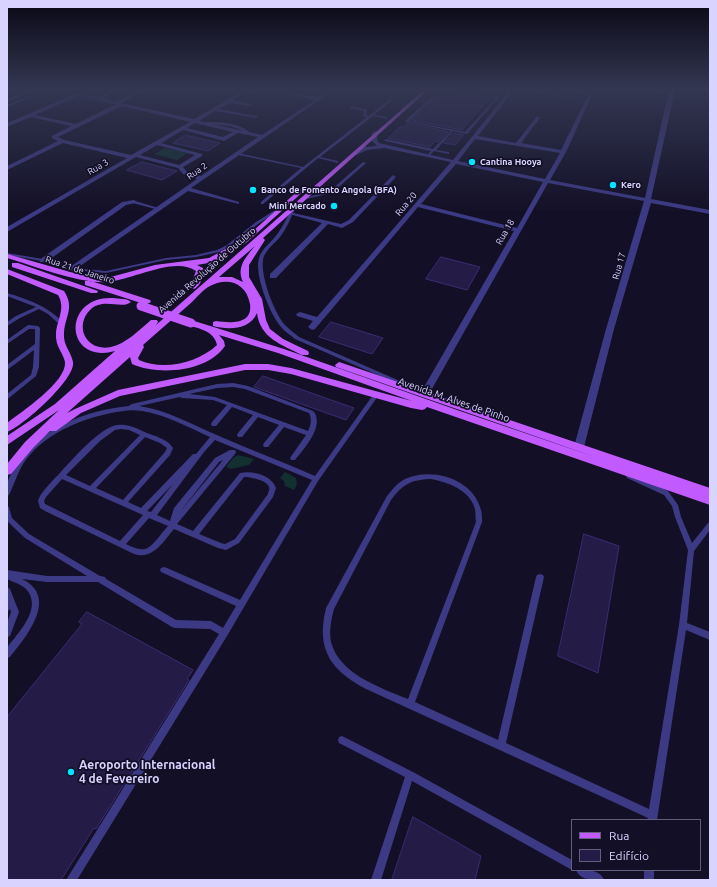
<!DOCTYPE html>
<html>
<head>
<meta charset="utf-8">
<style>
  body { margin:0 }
  #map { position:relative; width:717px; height:887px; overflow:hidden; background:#130f26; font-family:Ubuntu,sans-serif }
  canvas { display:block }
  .frame { position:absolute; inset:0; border:8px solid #d9d4ff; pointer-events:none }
  .legend { position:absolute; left:571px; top:819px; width:130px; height:52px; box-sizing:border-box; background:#130f26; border:1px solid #625e7d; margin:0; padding:5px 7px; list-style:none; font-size:12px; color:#d9d4ff }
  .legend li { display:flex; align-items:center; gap:8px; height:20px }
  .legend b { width:20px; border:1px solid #625e7d }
</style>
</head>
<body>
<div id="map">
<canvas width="717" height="887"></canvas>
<div class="frame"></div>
<ul class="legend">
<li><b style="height:5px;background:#c25bff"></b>Rua</li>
<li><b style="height:11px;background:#241b47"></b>Edifício</li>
</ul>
</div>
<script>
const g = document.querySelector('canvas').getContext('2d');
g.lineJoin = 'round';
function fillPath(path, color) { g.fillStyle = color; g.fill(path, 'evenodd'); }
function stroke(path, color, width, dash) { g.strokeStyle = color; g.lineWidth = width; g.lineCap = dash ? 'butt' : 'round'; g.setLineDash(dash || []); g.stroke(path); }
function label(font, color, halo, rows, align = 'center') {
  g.font = font + ' Ubuntu,sans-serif'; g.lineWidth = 3.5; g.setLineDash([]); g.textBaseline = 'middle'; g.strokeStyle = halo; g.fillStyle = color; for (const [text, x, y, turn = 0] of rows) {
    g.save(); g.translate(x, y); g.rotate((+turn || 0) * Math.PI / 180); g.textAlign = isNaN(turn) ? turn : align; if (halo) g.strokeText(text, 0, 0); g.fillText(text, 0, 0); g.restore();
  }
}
const green = new Path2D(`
  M165 148 188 153 177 160 154 154Z
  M238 455 254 459 249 465 231 469 226 467 233 458Z
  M285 472 296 478 297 484 294 490 285 486 284 481 280 478Z`);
const building = new Path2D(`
  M444 90H452L454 92 489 98 462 130 412 120Z
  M408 123 448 132 438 142 435 141 430 147 388 138 400 127H403Z
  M454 133 464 135 455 145 444 143Z
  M185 135 220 143 208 151 173 143Z
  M142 162 177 171 162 180 127 170Z
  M441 257 480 267 467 290 426 279Z
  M331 322 383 338 372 354 319 337Z
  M263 376 354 408 346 420 254 387Z
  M584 534 619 546 598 673 558 656Z
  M87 612 193 670 187 679 189 680 96 829 94 828 61 880H7V717L82 624 79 622Z
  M413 817 481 856 475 880H392Z`);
const service = new Path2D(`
  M46 90H48L7 107V105Z
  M395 90H397L393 92 391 101 374 115 387 117V119L373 116 320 157 338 161V163L318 158 263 204H261V202L301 168 239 155 237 154 238 153 303 167 367 117 363 116 364 111 350 108V106L367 110 366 115 369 116 389 100 391 92Z
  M440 90H442L409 121 465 132 496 98 454 91 453 90 499 97 467 134 453 131 436 150 449 152V154L434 151 428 157 426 156 431 151 385 141 384 140 386 139 433 149 451 131 405 121Z
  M205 122C219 122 239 122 250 133L247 134C236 124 218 125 204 124Z
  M363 162 366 163 332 193 302 200 300 199 330 191Z
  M133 201H135L162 209 159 210 133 203Z
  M293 206 296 207C291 217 287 228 280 237 275 243 268 248 264 256 258 271 274 313 285 325 289 329 294 333 299 337L409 385 410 386 409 387H405L295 339C291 335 285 332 281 327 270 314 254 275 259 258 262 248 272 242 278 233 284 225 288 215 293 206Z
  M280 207 283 208 258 224 229 247 219 252 196 257 166 260 106 273 73 270 42 261 7 255V253L43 259 73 268 106 271 166 258 196 255 217 250 227 245 256 222Z
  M7 293C27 299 50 307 63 323L61 325 59 324 48 314 39 309 20 318 7 326V322L16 316 36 307 7 296Z
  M28 325 38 326 40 328 39 367 36 376 9 398 7 399V394L31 375 33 367 34 350 7 370V365L35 344V329H29L7 344V340Z
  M233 383 248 386 313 411C314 412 316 414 316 416 321 430 303 450 295 460H291L290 458 306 435 284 427 268 447H264L263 445 264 443 279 425 258 417 242 437H238L237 435 238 433 253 415 232 407 216 426H212L211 424 212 422 227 405 213 400 182 398 180 397 139 406C167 410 193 425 219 436 251 450 283 462 315 476L373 395 375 394 378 396 318 481 227 636 77 880H66L219 634 210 629 175 628 172 627 98 582H47L22 579C59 597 27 636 10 657L7 658C7 655 6 651 7 649 8 644 14 640 16 636 26 624 40 604 26 589 21 584 13 582 7 579V570L47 576H87L25 538 7 521V506L9 507 12 518 29 534 100 576 105 577 106 579 176 620 211 621 223 628 236 606 161 572 160 570 161 568 164 567 167 568 240 600 312 480 215 440 204 452 157 515 170 521 174 508 215 458 230 450H235L236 452 235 454 177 524 193 531 240 473C252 470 272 475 276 488L273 497 239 543 226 550 218 548 174 529C163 542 153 560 134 554L45 511 40 508 38 501C39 498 40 495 42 493 47 486 53 480 59 474 71 461 100 427 117 425 129 423 139 430 150 434 158 437 168 440 173 448L170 455 128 502 141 508 193 454H196L210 437C188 427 166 415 142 411 131 409 121 411 111 413 78 420 42 435 23 464 17 474 14 485 9 495L7 496C7 492 6 487 7 483 9 477 12 472 16 467 38 428 87 410 129 406L130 405 132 404 217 384ZM233 387 245 389 309 413C312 419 311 425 308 431L215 397 189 394 217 388ZM121 429 129 430 140 435 90 486 66 475 100 441 115 430ZM145 437 160 443 167 448 165 452 123 500 96 488ZM223 460 179 513 219 462ZM244 477C250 477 267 480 269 487 270 490 268 492 268 494L235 539 225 544 221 543 199 534ZM62 479 143 515 120 541 45 504 44 501 46 497ZM173 484 151 512 147 511ZM149 518 168 526C162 532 153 547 145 549 138 550 132 547 126 544Z
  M629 473 668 491 678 505 681 517 692 543 708 523 710 522V530L694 551 687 623 710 632V640L686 630 657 820H647L648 818 620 805 366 689C330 670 316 649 326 608L387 496C392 490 397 483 405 479 431 467 473 478 481 510 482 513 482 518 482 522L415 702 498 740 536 577 537 575 540 574 543 575 544 577 506 743 649 809 679 625 688 550 675 517 672 506 664 495 627 478 626 476 627 474ZM430 479C448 482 470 490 475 509 476 513 475 518 476 522L408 699C381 688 339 674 331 642 329 631 331 620 334 609L391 500C403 484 411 480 430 479Z
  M7 587 10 589 19 612 10 636 7 637V623L11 612 10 609 7 612Z
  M342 736 413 772 572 860V870L412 781 381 880H371L405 777 339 743 338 740 339 737Z
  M576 870C586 870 600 869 604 880 594 880 580 881 576 870Z
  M644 870H654V880H644Z`);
const minor = new Path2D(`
  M33 90H38L7 102V99Z
  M114 90H119L102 98 116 102 141 90H146L121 103 194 119 237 94 227 90 241 93 265 90 263 91 242 95 233 100 251 104V106L230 103 219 109 255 116H257V118L215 111 199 121 262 135 315 100 270 91 268 90 318 97 330 90H334L191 188 239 202V204L188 191 73 271 69 269 70 267 197 179 183 174 178 168 136 157 7 232V227L127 158 63 143 7 170V166L58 141 52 138V136L71 126 31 117 7 127V123L75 94H82L96 97ZM78 96 116 104 76 124 35 115ZM122 106 190 122 131 155 64 140 58 137ZM195 123 233 132 223 137 187 128ZM183 130 224 141 238 133 258 137 201 176 187 172 183 167 202 156V154L161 143ZM157 145 195 155 179 165 140 155Z
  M397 90H407L418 92 416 93Z
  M510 90H514L478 136 516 143 537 116 540 118 521 143 561 150 588 95 571 90 586 91 592 95 566 152 550 180 645 198 668 94 646 90 670 91 671 90H675L651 199 710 210V214L651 203 614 329 584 447 583 450H575L574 447 606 329 644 201 548 183 428 396 425 397 420 394 514 231 418 207 315 329 312 330 308 327 313 321 297 316 296 314 300 312 317 317 451 162 384 148 367 150 354 156 351 154 352 153 364 147 377 146 371 140 372 133 375 131 378 133 377 140 379 143 453 160ZM475 139 560 153 545 179 458 161ZM456 164 543 182 517 228 421 204Z
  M524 90H532L575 98 573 99Z
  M393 175 396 177 395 178 353 222 342 228 328 224 276 278H270V274L322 223 289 214V212L341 224 349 220Z
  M134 200 137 202 136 203 126 205 46 262H40L39 260 122 202Z`);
const primary = new Path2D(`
  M424 90H428L263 238 265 240 249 265V277L262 299 266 320 270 329 283 339 308 351 309 353 308 355H302C282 345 260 338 257 313 250 330 228 330 213 326V322L216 321C230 323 253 325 250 304 246 282 227 277 210 286 204 289 197 297 192 302 176 316 159 331 143 345L144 347 138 358 139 360C163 371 198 363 217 345 214 331 200 329 188 325L187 323 191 320 284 349 460 411 598 458 336 367 335 365 339 362 342 363 710 488V505L427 407 425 409 422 410 411 408 291 374 268 370H245L120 396 81 413 56 431H50L33 448 11 474 7 475V464L25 442 59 410 7 445V436L55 404 115 351C65 365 61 296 113 298 119 299 127 298 131 302 122 310 103 297 90 310 74 326 86 352 111 347 127 343 138 331 151 320H157L158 322 156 325ZM255 246C246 257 236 267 243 282L232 277H219ZM219 335 278 353 412 401 291 368 268 364H245L118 390 75 409 67 413 130 357 132 364C159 376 207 372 225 346L224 341Z
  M300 189 305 190 246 243 214 262 197 265 203 268C205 275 200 287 194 289L190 287 196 271C175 256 132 280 108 282 79 284 35 266 7 258V254L81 275 107 278 155 265 209 258 244 239Z
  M12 263H18L98 291 97 293H91L12 267Z
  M7 269 64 291C75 308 65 316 64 333 63 346 71 351 73 362 76 379 22 427 7 432V423C21 412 67 382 65 362 63 352 55 347 56 333 57 320 66 308 58 295L7 274Z
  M85 281H91L150 300 151 302 147 304H144L85 285Z`);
const primaryBridge = new Path2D(`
  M141 306 191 323`);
const markers = [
  [472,162,4,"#00e5ff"],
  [613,185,4,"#00e5ff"],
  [253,190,4,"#00e5ff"],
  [334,206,4,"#00e5ff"],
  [71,772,4,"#00e5ff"]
];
const farPoinames = [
  ["Cantina Hooya",480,162],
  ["Kero",621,185],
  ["Banco de Fomento Angola (BFA)",261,190],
  ["Mini Mercado",326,206,"right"]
];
const farStreetnames = [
  ["Rua 3",98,167,-30],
  ["Rua 2",197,171,-35],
  ["Rua 20",406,204,-50],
  ["Rua 18",505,232,-60],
  ["Rua 17",619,266,-75],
  ["Rua 21 de Janeiro",80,270,18],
  ["Avenida Revolução de Outubro",207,270,-41]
];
const streetNames = [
  ["Avenida M. Alves de Pinho",454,400,19]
];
const nearPoinames = [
  ["Aeroporto Internacional",79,765],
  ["4 de Fevereiro",79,779]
];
fillPath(green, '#12302f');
fillPath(building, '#241b47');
stroke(building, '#3b2d73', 1);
fillPath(service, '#3d3a85');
fillPath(minor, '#3d3a85');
fillPath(primary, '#c25bff');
stroke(primaryBridge, '#c25bff', 9);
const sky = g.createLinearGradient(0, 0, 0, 214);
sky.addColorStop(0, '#0a0815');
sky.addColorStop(0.42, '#333752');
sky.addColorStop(1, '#33375200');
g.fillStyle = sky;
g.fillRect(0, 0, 717, 214);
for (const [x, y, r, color] of markers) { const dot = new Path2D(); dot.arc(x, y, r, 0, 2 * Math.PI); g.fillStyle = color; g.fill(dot); stroke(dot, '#130f26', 1.5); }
label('bold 9px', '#d9d4ff', '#130f26', farPoinames, 'left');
label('9px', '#d9d4ff', '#130f26', farStreetnames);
label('10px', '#d9d4ff', '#130f26', streetNames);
label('bold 12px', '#d9d4ff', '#130f26', nearPoinames, 'left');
</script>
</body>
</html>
